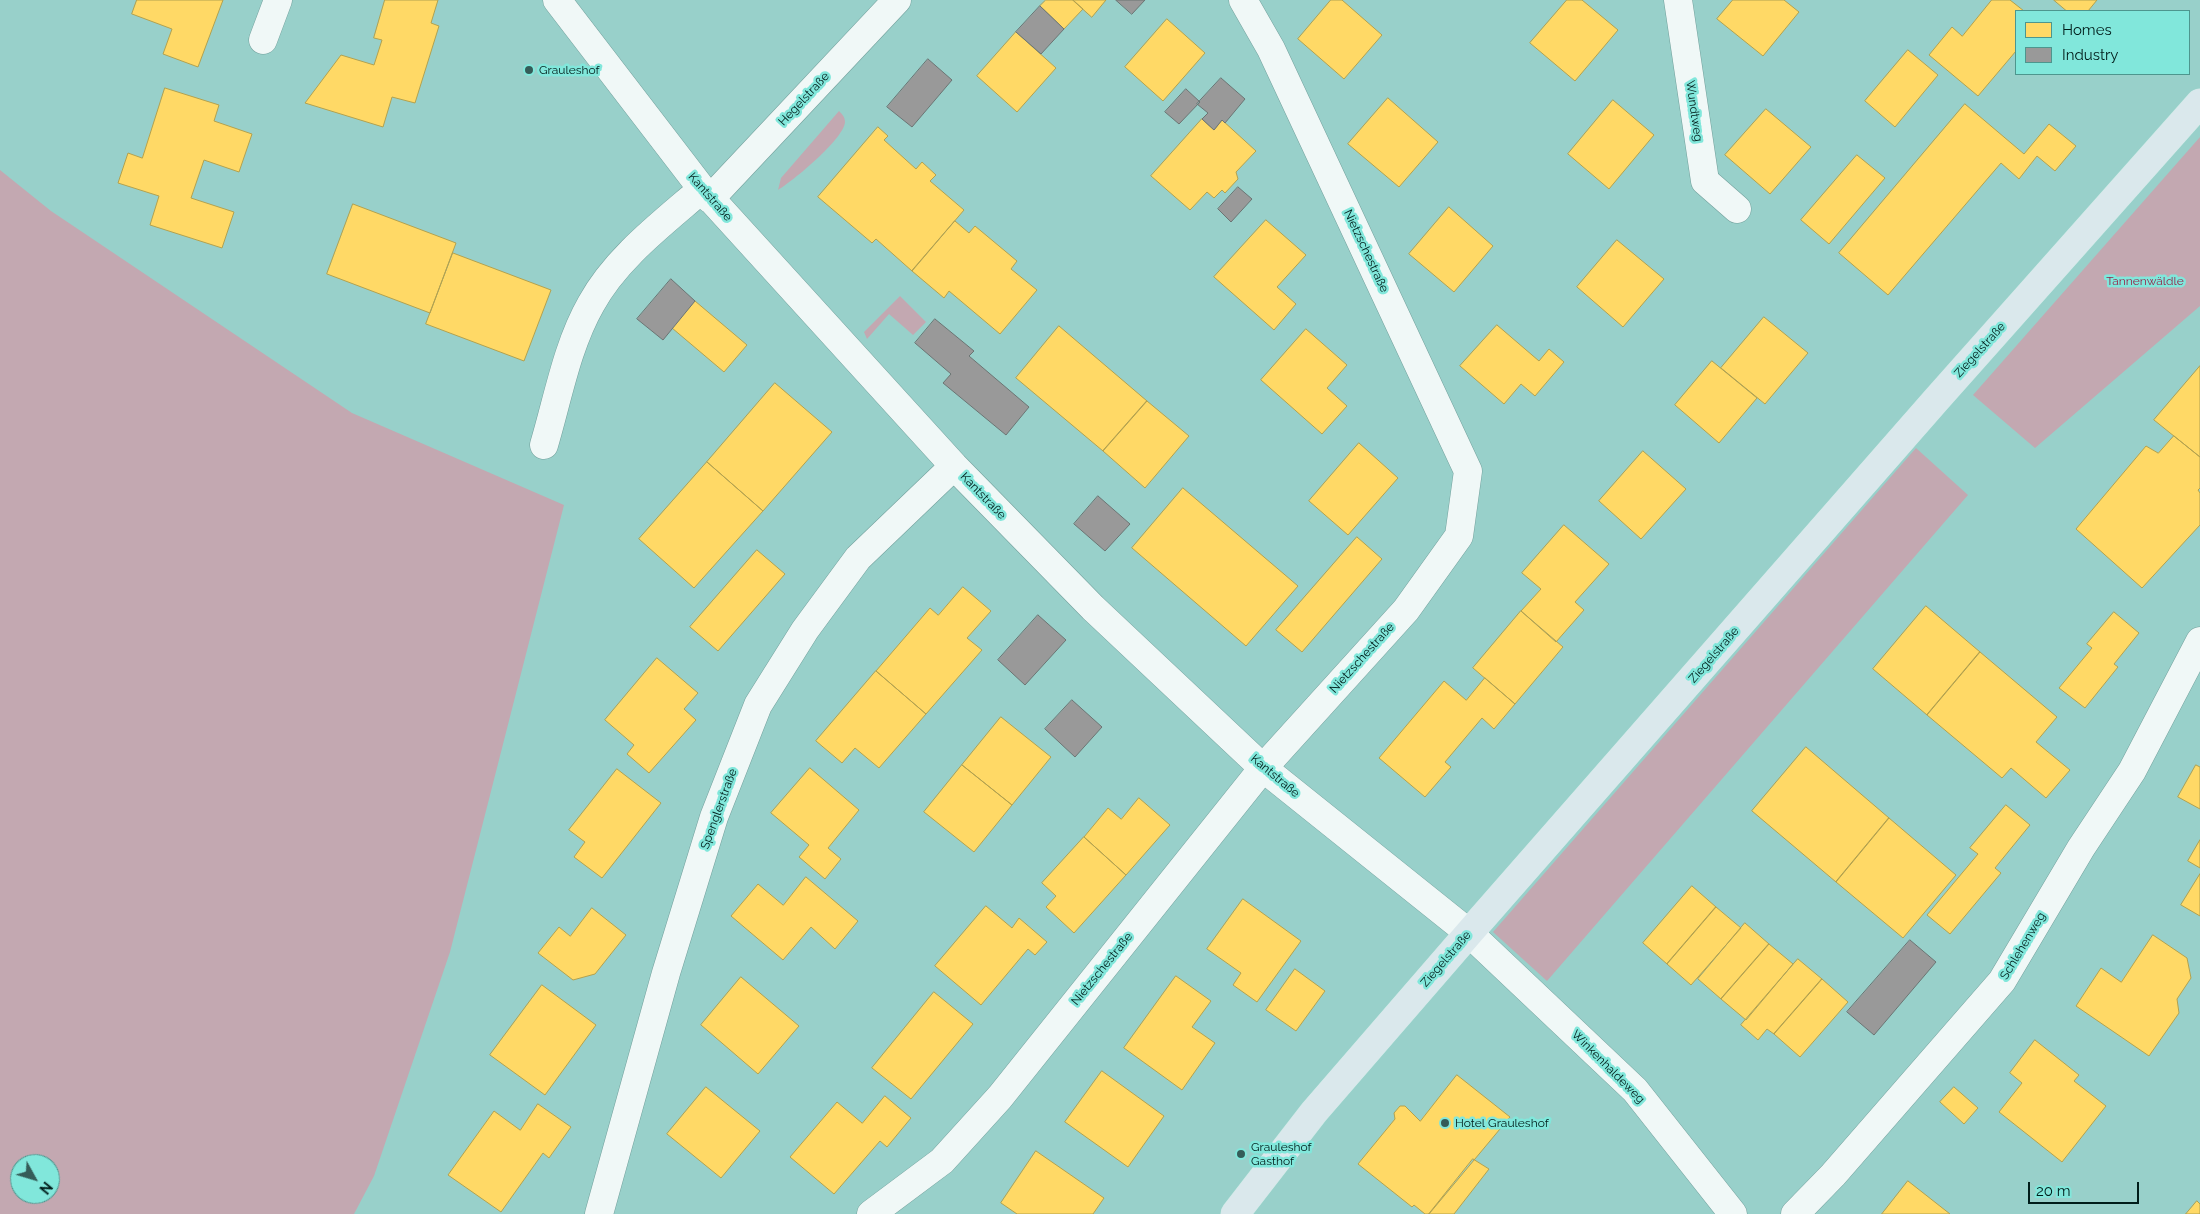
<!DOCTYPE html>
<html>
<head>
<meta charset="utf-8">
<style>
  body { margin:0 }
  #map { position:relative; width:2200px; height:1214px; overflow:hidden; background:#98d0ca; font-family:Raleway,sans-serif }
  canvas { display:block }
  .legend { position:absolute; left:2015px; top:10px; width:175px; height:65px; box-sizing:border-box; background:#81e7db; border:1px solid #4d968e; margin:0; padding:6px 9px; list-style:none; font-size:15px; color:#001d1a }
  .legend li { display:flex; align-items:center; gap:10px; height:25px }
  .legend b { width:25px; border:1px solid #4d968e }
  .north { position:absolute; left:10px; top:1154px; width:50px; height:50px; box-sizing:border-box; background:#81e7db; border:1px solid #4d968e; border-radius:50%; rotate:129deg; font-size:14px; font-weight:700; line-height:20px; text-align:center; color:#001d1a }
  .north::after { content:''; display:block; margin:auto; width:18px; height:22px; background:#355c58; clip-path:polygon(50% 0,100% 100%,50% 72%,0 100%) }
  .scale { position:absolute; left:2028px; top:1182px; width:111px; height:22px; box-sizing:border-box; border:2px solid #001d1a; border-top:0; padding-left:6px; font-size:15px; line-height:18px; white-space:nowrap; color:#001d1a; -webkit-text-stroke:4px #81e7db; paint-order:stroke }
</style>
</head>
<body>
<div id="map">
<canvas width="2200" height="1214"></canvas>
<ul class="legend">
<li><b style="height:14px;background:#ffd966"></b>Homes</li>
<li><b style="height:14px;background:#999"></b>Industry</li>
</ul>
<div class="north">N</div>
<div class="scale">20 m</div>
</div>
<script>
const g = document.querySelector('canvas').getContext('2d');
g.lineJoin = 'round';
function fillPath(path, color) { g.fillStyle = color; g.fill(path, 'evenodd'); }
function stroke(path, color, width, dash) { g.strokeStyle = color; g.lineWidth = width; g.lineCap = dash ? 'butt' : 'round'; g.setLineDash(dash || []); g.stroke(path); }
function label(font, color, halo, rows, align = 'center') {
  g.font = font + ' Raleway,sans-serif'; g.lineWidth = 5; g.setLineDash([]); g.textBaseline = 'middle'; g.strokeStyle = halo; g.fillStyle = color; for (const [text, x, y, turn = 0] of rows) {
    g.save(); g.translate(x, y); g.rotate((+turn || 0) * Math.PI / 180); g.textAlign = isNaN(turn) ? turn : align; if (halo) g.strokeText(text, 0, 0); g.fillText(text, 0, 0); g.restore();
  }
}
const green = new Path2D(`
  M839 111C842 114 845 117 845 122 844 139 793 181 778 190L781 178Z
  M2200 137V306L2035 448 1973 395Z
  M0 170 51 211 352 413 564 505 450 952 374 1176 354 1214H0ZM20 1164H50V1194H20Z
  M900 296 926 322 913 335 889 314 867 339 864 332Z
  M1916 448 1968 495 1547 981 1493 932Z`);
const homes = new Path2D(`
  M137 0H223L198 67 163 54 172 29 132 14Z
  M385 0H438L431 23 439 26 415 103 392 97 383 127 305 103 341 55 374 65 382 40 374 38Z
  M1046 0H1073L1083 9 1064 29 1040 6Z
  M1073 0H1106L1092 17Z
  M1331 0H1342L1382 35 1344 79 1298 39Z
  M1567 0H1582L1618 30 1575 81 1530 43Z
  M1733 0H1784L1799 12 1763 56 1717 19Z
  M1992 0H2010L2024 11H2016V51L1978 96 1929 55 1952 27 1962 36Z
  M2054 0H2097L2088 11H2067Z
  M1167 19 1205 53 1163 101 1125 67Z
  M1016 32 1056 68 1017 112 977 76Z
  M1908 50 1938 75 1895 127 1865 101Z
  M165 88 219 105 214 121 252 134 239 172 204 160 191 198 234 212 222 248 150 225 159 196 118 183 128 153 142 158Z
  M1388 98 1438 142 1399 187 1348 144Z
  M1613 100 1654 135 1609 189 1568 154Z
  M1965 104 2024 154 2049 124 2076 146 2055 171 2037 156 2019 179 2001 163 1888 295 1839 253Z
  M1766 109 1811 147 1770 194 1725 155Z
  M1202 119 1214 130 1222 120 1256 151 1236 172 1238 179 1225 193 1222 190 1214 198 1207 192 1190 210 1151 176Z
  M878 127 888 136 884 140 916 169 922 162 936 175 930 181 964 210 912 271 876 239 872 243 818 197Z
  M1857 155 1885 178 1829 244 1801 220Z
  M353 204 456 243 430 313 327 274Z
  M1449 207 1493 246 1454 292 1409 254Z
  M1266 220 1306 255 1277 287 1296 304 1274 330 1214 277Z
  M955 221 969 233 975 226 1017 261 1011 269 1037 290 1000 334 949 291 944 298 912 271Z
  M1617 240 1664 279 1623 327 1577 287Z
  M453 253 551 290 524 361 426 324Z
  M695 301 747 345 724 372 672 328Z
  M1764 317 1808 353 1765 404 1721 368Z
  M1497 325 1539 361 1549 349 1564 362 1535 396 1521 384 1504 404 1460 366Z
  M1059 326 1147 401 1103 451 1016 378Z
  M1306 329 1347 365 1327 388 1347 406 1322 434 1261 380Z
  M1712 361 1757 398 1719 443 1675 405Z
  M2200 366V457L2154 420Z
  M775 383 832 432 763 511 707 462Z
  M1147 401 1189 436 1145 488 1103 451Z
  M2174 436 2200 457V488L2198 490 2200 493V525L2142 588 2076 529 2146 446 2158 453Z
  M1359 443 1398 478 1348 535 1309 501Z
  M1643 451 1686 489 1641 539 1599 501Z
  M707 462 763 511 694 588 639 539Z
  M1183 488 1298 586 1246 646 1132 548Z
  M1564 525 1609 564 1575 602 1584 610 1556 642 1521 611 1541 589 1522 573Z
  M1357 537 1382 559 1302 652 1276 630Z
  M757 550 785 574 718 651 690 627Z
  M963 587 991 611 967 638 982 650 926 714 876 671 930 608 938 615Z
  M1926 606 1980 652 1927 715 1873 669Z
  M1521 611 1563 647 1515 704 1473 668Z
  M2114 612 2139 633 2114 664 2118 667 2085 708 2059 688 2092 648 2087 644Z
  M1980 652 2057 717 2036 742 2070 770 2046 798 2011 768 2002 778 1927 715Z
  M657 658 698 693 684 709 696 720 649 773 627 754 634 745 605 720Z
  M876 671 926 714 879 768 855 748 842 763 816 741Z
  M1485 678 1515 704 1494 729 1482 718 1445 762 1451 767 1425 797 1379 758 1444 681 1466 700Z
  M1001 717 1051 757 1012 805 962 765Z
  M1806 747 1889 818 1836 882 1752 811Z
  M962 765 1012 805 974 852 924 812Z
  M2196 765 2200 767V809L2178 797Z
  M810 768 859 810 828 848 841 859 825 879 799 857 809 845 771 813Z
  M617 769 661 803 602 878 574 857 585 842 569 830Z
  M1139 798 1170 825 1126 875 1084 837 1108 808 1121 819Z
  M2006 805 2030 825 1995 868 2001 873 1950 934 1927 915 1978 854 1970 848Z
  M1889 818 1956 875 1903 938 1836 882Z
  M1084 837 1126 875 1074 933 1046 907 1056 896 1042 883Z
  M2200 840V868L2188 861Z
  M2200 874V916L2181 905Z
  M806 877 858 921 835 949 811 927 783 960 731 916 758 884 783 905Z
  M1692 886 1716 907 1667 964 1643 943Z
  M1243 899 1301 941 1257 1002 1233 985 1241 973 1207 949Z
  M986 906 1012 928 1019 918 1047 942 1035 955 1028 949 981 1005 935 966Z
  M1716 907 1741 928 1691 985 1667 964Z
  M592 908 626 935 595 974 573 980 538 953 559 927 570 936Z
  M1745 923 1769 944 1721 999 1698 979Z
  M2153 935 2187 958 2191 978 2177 999 2179 1013 2149 1056 2076 1006 2101 968 2121 982Z
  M1769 944 1793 964 1746 1020 1721 999Z
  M1798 959 1822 979 1774 1034 1767 1029 1758 1040 1741 1025Z
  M1295 969 1325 991 1296 1031 1266 1010Z
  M1176 976 1211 1001 1192 1027 1215 1043 1182 1090 1124 1048Z
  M741 977 799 1026 758 1074 701 1025Z
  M1822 979 1848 1002 1800 1057 1774 1034Z
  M542 985 596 1025 545 1095 490 1055Z
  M934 992 973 1024 911 1099 872 1068Z
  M2035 1040 2079 1075 2074 1081 2106 1106 2062 1162 1999 1112 2022 1083 2010 1073Z
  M1102 1071 1164 1116 1128 1167 1065 1122Z
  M1457 1075 1510 1117 1429 1214H1425L1414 1205 1412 1207 1358 1164 1395 1119 1394 1113 1400 1106H1405L1420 1121Z
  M706 1087 760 1131 721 1178 667 1134Z
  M1954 1087 1978 1108 1964 1124 1940 1102Z
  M885 1096 911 1118 887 1147 880 1141 834 1194 790 1157 837 1102 862 1123Z
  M538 1104 571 1127 549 1158 543 1153 501 1212 448 1175 494 1111 520 1130Z
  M1036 1151 1104 1198 1093 1214H1017L1001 1203Z
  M1473 1159 1489 1169 1454 1214H1429Z
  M1908 1181 1950 1214H1882Z
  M2197 1201 2200 1204V1214H2186Z`);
const industry = new Path2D(`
  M1116 0H1145L1132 14Z
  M1040 6 1064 29 1041 54 1016 32Z
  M928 59 952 80 912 127 887 107Z
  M1221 78 1245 99 1225 123 1222 120 1214 130 1202 119 1208 113 1197 104Z
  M1186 89 1200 102 1179 124 1165 112Z
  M1238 187 1252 199 1231 222 1218 209Z
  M671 279 695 301 663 340 637 319Z
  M935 319 974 351 969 356 1029 407 1006 435 943 383 951 374 915 343Z
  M1098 496 1130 524 1105 551 1074 524Z
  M1038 615 1066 640 1025 685 998 660Z
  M1072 700 1102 727 1075 757 1045 729Z
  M1910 940 1936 962 1874 1035 1847 1012Z`);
const minor = new Path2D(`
  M557 0 702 189 954 466 1093 608 1263 768 1469 933 1635 1090 1733 1214
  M1678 0 1705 181 1737 209
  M263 40 278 0
  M710 199 897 0
  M544 445C558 398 567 346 591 304 616 258 663 223 702 189
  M599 1214 666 973 714 817 758 705 805 630 858 558 954 466
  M871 1214 942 1161 1000 1097 1263 768 1406 610 1459 536 1468 471 1271 49 1243 0
  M1795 1214 1833 1175 2002 981 2081 848 2132 771 2200 641`);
const major = new Path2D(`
  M1235 1214 1314 1112 1469 933 1936 400 2200 103`);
const markers = [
  [529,70,5,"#355c58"],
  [1445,1123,5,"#355c58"],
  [1241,1154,5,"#355c58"]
];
const poiNames = [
  ["Grauleshof",539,70],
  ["Hotel Grauleshof",1455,1123],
  ["Grauleshof",1251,1147],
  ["Gasthof",1251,1161]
];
const streetNames = [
  ["Hegelstraße",804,99,-47],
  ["Wundtweg",1694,111,82],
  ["Kantstraße",710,197,49],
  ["Nietzschestraße",1366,251,65],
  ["Ziegelstraße",1980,350,-48],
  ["Kantstraße",983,496,46],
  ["Ziegelstraße",1714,655,-49],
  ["Nietzschestraße",1362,658,-48],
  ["Kantstraße",1275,776,40],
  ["Spenglerstraße",719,809,-70],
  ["Schlehenweg",2023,946,-59],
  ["Ziegelstraße",1446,959,-49],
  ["Nietzschestraße",1102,969,-51],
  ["Winkenhaldeweg",1608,1067,45]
];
const parkNames = [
  ["Tannenwäldle",2145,281]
];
fillPath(green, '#c3a8b1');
fillPath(homes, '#ffd966');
stroke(homes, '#b2a14f', 1);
fillPath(industry, '#999');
stroke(industry, '#6b7473', 1);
stroke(minor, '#72a09c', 29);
stroke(major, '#d1eae7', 29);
stroke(minor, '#f0f8f7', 28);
stroke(major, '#dae8ec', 28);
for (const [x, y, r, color] of markers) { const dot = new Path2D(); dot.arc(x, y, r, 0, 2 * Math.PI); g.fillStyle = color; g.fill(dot); stroke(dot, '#81e7db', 2); }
label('12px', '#001d1a', '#81e7db', poiNames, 'left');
label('12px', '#001d1a', '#81e7db', streetNames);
label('12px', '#942549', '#81e7db', parkNames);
</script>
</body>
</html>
